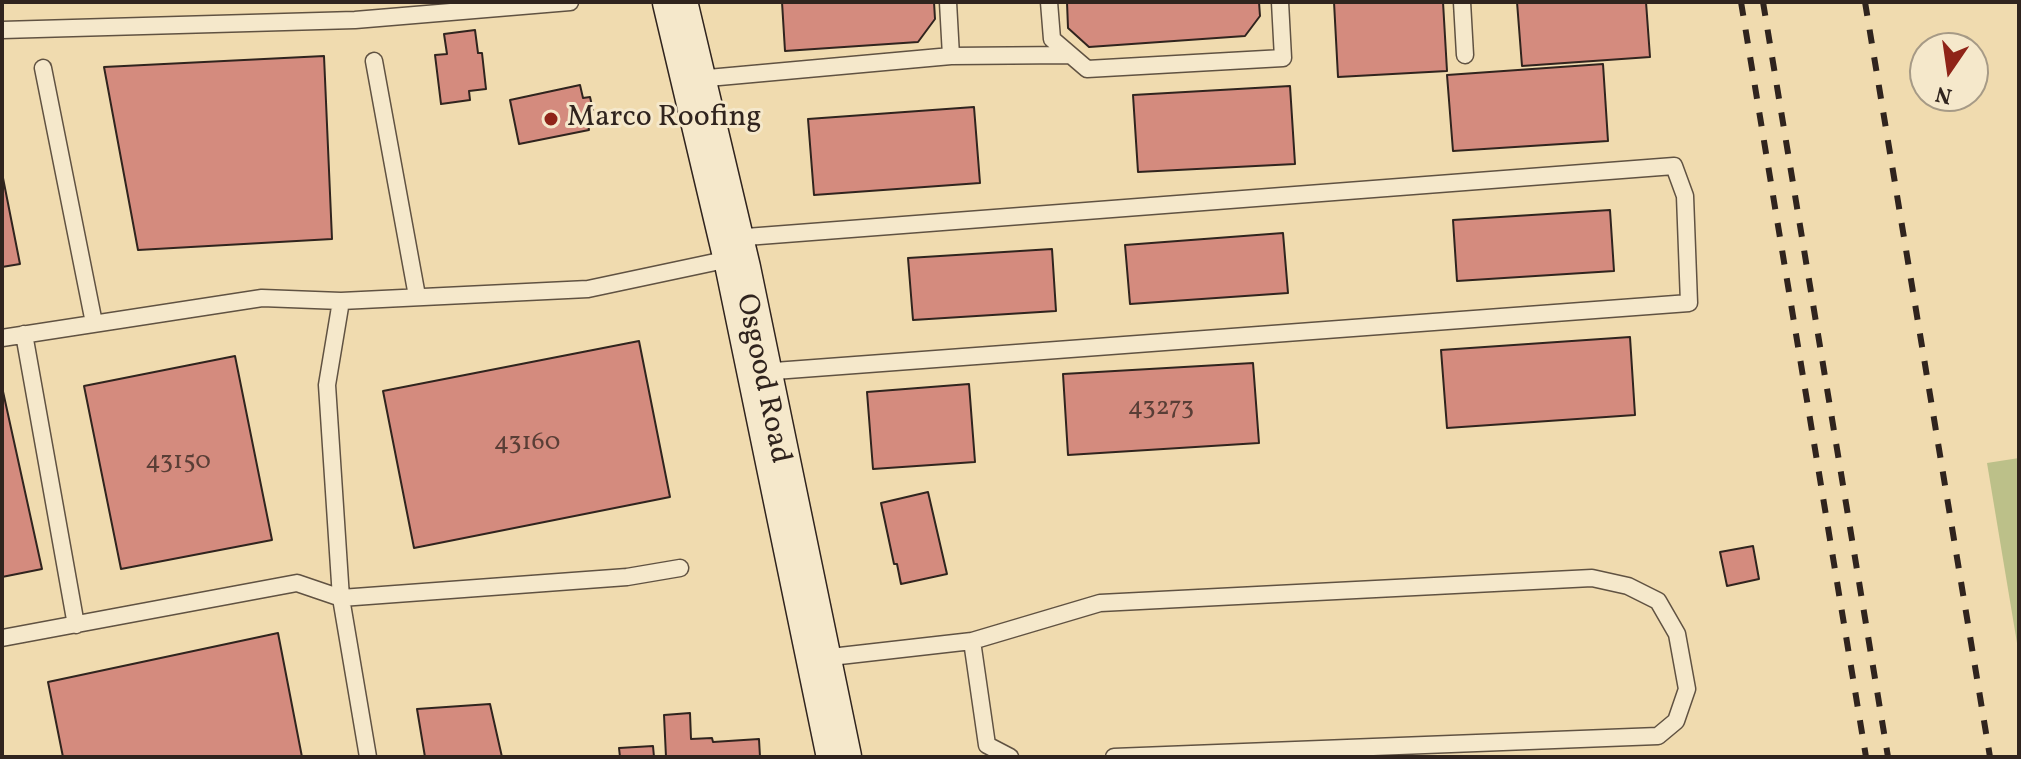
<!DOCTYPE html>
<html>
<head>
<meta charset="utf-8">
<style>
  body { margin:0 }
  #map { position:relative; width:2021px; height:759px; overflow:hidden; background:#f0dbaf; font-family:Vollkorn,serif }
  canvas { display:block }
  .frame { position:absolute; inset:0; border:4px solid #30241e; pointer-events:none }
  .north { position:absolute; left:1909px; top:32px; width:80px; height:80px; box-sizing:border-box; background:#f5e8cb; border:2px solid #a69a86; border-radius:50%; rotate:193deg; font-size:22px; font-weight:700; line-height:32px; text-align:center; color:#30241e }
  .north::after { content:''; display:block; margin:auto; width:28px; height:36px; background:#8f2418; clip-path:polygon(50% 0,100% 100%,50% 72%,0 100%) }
</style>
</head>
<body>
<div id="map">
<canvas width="2021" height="759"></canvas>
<div class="frame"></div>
<div class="north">N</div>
</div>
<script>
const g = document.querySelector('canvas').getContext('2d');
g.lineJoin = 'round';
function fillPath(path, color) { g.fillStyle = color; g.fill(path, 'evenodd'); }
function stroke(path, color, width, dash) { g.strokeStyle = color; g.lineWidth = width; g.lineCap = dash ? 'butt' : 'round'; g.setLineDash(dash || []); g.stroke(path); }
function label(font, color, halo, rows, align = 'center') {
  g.font = font + ' Vollkorn,serif'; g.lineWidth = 6; g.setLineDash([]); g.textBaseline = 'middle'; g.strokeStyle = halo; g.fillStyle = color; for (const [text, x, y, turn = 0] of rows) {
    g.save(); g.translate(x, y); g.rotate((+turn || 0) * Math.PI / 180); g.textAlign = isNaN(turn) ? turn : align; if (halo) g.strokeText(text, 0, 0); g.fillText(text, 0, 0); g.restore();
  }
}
const green = new Path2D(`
  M2019 458V655L1987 463Z`);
const building = new Path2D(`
  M782 2H934L935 19 918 42 785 51Z
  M1067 2H1259L1260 16 1245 36 1089 47 1068 28Z
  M1334 2H1443L1447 71 1338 77Z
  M1517 2H1646L1650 57 1522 66Z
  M475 30 478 53H482L486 89 469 91 470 100 441 104 435 55 447 54 444 34Z
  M324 56 332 239 138 250 104 67Z
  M1603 64 1608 141 1453 151 1447 75Z
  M580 85 583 98 590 97 593 110 586 112 589 130 519 144 510 100Z
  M1290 86 1295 164 1138 172 1133 95Z
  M974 107 980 183 814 195 808 119Z
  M2 173 20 264 2 267Z
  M1610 210 1614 271 1457 281 1453 220Z
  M1283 233 1288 293 1130 304 1125 245Z
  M1052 249 1056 311 913 320 908 258Z
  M1630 337 1635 415 1447 428 1441 350Z
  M639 341 670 497 414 548 383 391Z
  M235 356 272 540 121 569 84 386Z
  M1253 363 1259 443 1068 455 1063 374Z
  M969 384 975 462 873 469 867 392Z
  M2 387 42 569 2 577Z
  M928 492 947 574 901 584 897 564H894L881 503Z
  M1753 546 1759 579 1727 586 1720 552Z
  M278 633 302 757H63L48 682Z
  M490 704 502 757H425L417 709Z
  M690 713 691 739 712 738 713 742 759 739 760 757H666L664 715Z
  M653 746 654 757H620L619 748Z`);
const service = new Path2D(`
  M948 2 951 56
  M1049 2 1052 39 1087 69 1283 58 1280 2
  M1462 2 1465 55
  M2 30 355 20 570 2
  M374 61 417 296
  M43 68 94 323
  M697 79 951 56 1070 55
  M733 238 1674 166 1685 196 1689 303 761 372
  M341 301 327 385 341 598 368 757
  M24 334 76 625
  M2 338 262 298 341 301 588 289 734 258
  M2 638 297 583 341 598 627 577 680 568
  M972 641 1100 603 1592 578 1628 586 1658 601 1677 634 1687 689 1676 721 1658 736 1114 757
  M822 658 972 641 987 745 1010 757`);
const secondary = new Path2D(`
  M675 2 738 268 839 757`);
const rail = new Path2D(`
  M1741 2 1866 757
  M1763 2 1888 757
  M1865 2 1990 757`);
const markers = [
  [551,119,8,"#8f2418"]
];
const numberNames = [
  ["43273",1161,409],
  ["43160",527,444],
  ["43150",178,463]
];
const poiNames = [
  ["Marco Roofing",567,119]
];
const streetNames = [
  ["Osgood Road",761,379,78]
];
fillPath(green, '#bcc089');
fillPath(building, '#d48b7e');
stroke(building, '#30241e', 2);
stroke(service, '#605242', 19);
stroke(secondary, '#30241e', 47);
stroke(service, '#f5e8cb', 16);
stroke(secondary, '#f5e8cb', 44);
stroke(rail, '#30241e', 6, [14, 14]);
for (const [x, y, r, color] of markers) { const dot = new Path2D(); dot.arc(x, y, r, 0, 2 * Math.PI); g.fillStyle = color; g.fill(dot); stroke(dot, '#f5e8cb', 3); }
label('26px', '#593e36', null, numberNames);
label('30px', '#30241e', '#f5e8cb', poiNames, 'left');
label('30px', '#30241e', '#f5e8cb', streetNames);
</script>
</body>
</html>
